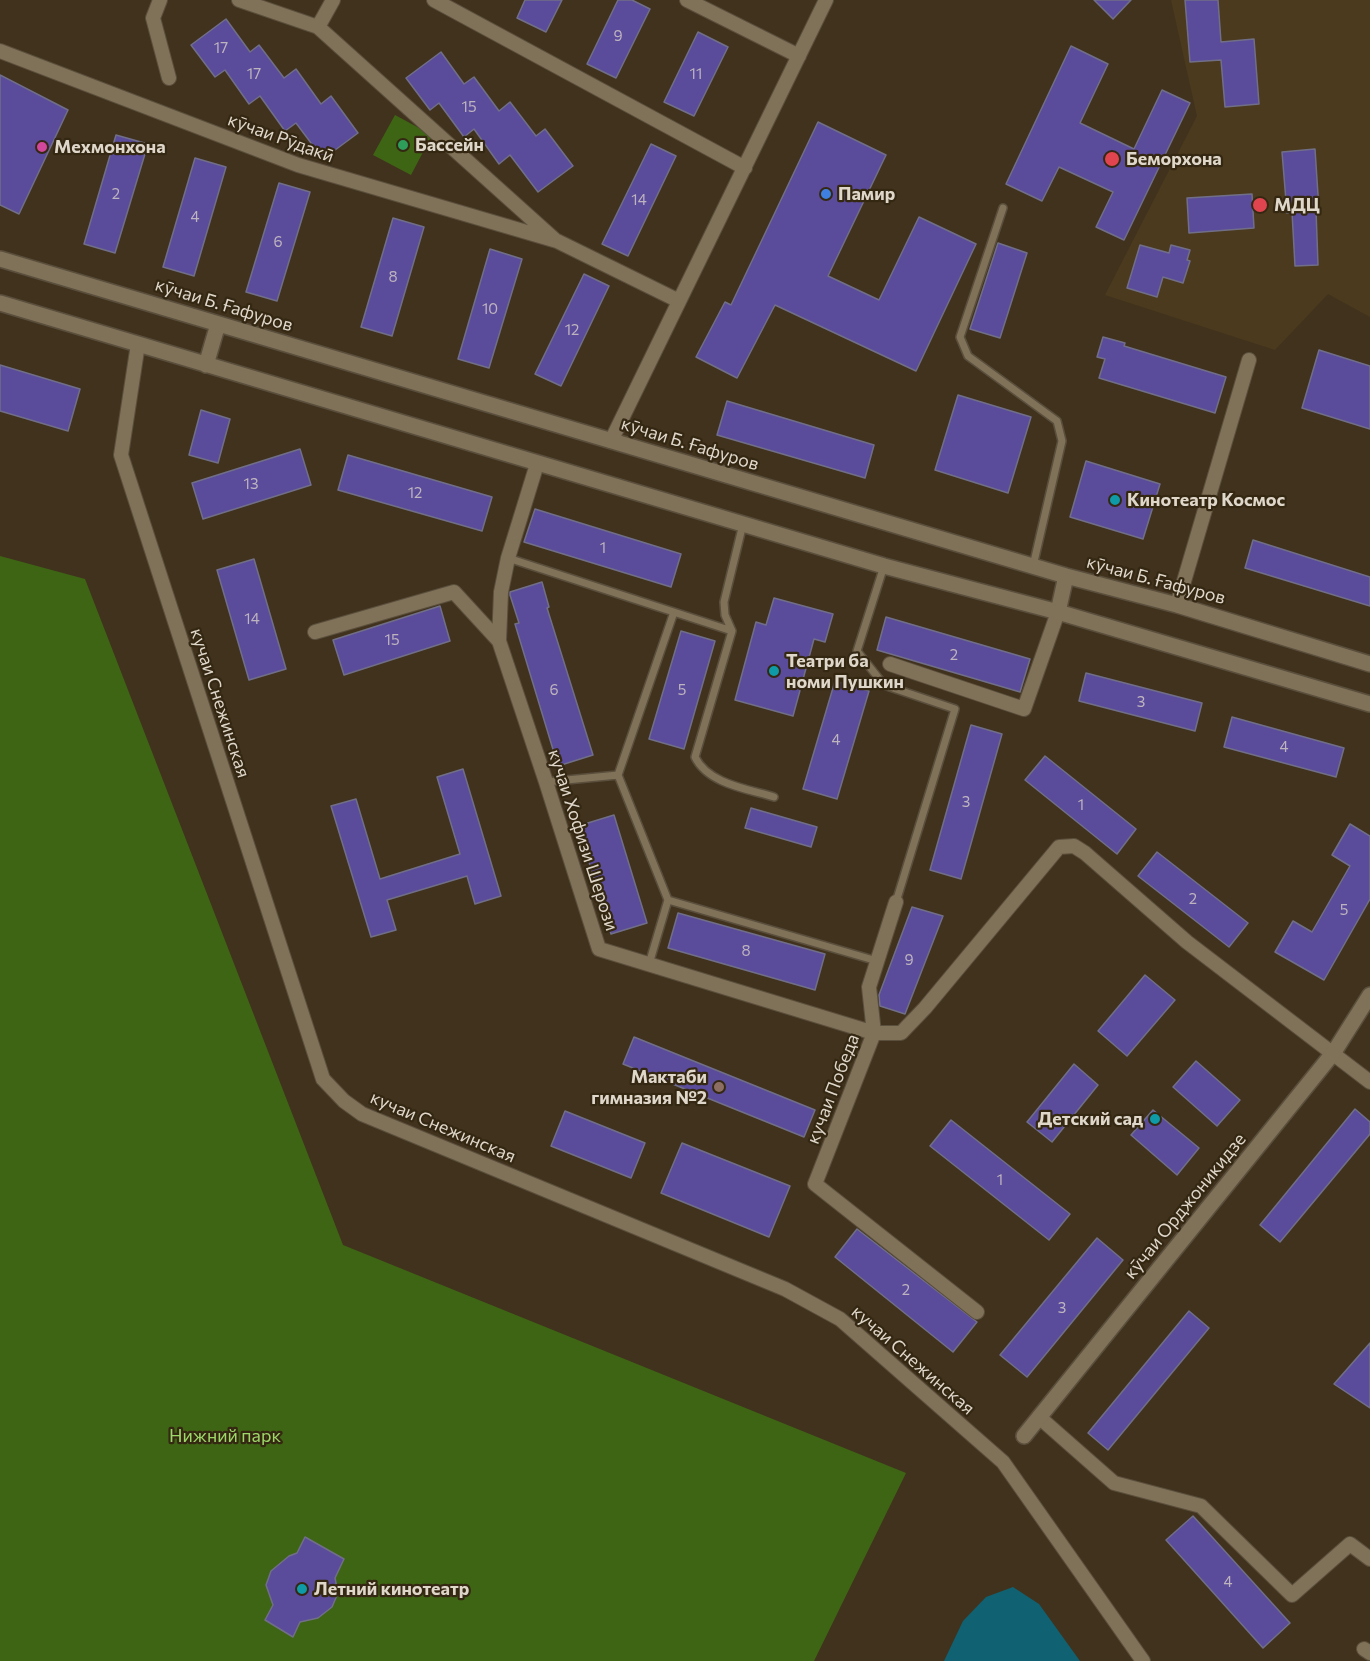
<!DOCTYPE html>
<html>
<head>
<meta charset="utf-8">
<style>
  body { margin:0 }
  canvas { display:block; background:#40321d }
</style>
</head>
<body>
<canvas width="1370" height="1661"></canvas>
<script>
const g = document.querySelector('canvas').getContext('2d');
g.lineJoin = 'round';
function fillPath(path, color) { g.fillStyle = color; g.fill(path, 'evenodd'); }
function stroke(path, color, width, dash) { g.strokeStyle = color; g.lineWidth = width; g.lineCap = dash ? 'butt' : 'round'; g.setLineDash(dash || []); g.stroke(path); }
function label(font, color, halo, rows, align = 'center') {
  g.font = font + ' Commissioner,sans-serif'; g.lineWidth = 4.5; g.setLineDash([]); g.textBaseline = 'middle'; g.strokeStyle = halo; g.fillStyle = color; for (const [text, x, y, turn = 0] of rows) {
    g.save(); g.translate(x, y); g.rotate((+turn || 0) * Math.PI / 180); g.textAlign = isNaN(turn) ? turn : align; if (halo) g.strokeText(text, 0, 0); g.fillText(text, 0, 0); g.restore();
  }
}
const built = new Path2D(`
  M1171 0H1370V317L1328 294 1275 350 1105 295 1197 116Z`);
const green = new Path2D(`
  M395 115 432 135 411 175 373 155Z
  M0 556 85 579 343 1245 906 1473 814 1661H0Z`);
const water = new Path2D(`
  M1013 1587 1039 1604 1080 1661H944L963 1621 986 1597Z`);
const building = new Path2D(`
  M525 0H562L546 32 517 18Z
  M618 0H632L650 9 616 78 587 64Z
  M1094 0H1131L1113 19Z
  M1185 0H1218L1221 42 1254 39 1259 104 1225 107 1221 60 1190 62Z
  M226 19 250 52 259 45 284 78 296 69 321 104 331 96 358 133 323 159 296 123 285 131 260 96 249 104 225 70 215 77 191 45Z
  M698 32 728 47 694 116 664 102Z
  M1071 46 1108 64 1080 123 1134 149 1162 90 1190 103 1124 240 1096 227 1113 192 1059 167 1042 201 1006 184Z
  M441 52 464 84 474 77 499 111 510 102 536 136 545 129 573 166 538 192 510 155 499 164 474 129 464 137 439 103 430 110 406 78Z
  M0 75 68 110 19 214 0 205Z
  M818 122 886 155 828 276 879 300 919 217 976 244 916 371 775 305 737 378 696 357 725 302 731 305Z
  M116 135 148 144 115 253 84 244Z
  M651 144 676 156 628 256 602 244Z
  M1315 149 1319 210H1316L1318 265 1295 266 1292 212 1287 213 1282 152Z
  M195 158 226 167 194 276 163 267Z
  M279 183 310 192 277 301 246 292Z
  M1252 194 1254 228 1189 233 1187 198Z
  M393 218 424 227 392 336 361 327Z
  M998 243 1027 253 1000 338 970 329Z
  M1140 245 1169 253 1171 245 1190 250 1187 260 1190 261 1183 283 1163 277 1157 297 1127 288Z
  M490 249 522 259 489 368 458 359Z
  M584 274 609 286 561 386 535 374Z
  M1103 337 1125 343 1124 346 1226 377 1215 413 1099 378 1105 359 1097 357Z
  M1319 350 1370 366V429L1302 408Z
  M0 365 80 389 68 431 0 411Z
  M958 395 1031 417 1008 493 935 470Z
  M727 401 874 445 865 478 717 435Z
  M201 410 230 419 218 463 189 455Z
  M300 449 311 485 203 519 192 483Z
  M348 455 492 497 482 531 338 490Z
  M1086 461 1160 484 1143 539 1070 517Z
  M535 509 681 554 671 587 524 542Z
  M1253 540 1370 577V606L1245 568Z
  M254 559 286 669 249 680 217 570Z
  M542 582 549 607 547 608 593 755 558 766 515 624 519 623 510 595V592Z
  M774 598 833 614 825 642 814 639 793 716 735 700 756 622 766 625Z
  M440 606 450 641 344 675 333 640Z
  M886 617 1030 659 1020 692 877 650Z
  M681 631 715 641 684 749 649 739Z
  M1086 673 1202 703 1195 731 1079 701Z
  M835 681 869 691 837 799 803 789Z
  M1232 717 1344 748 1336 777 1224 747Z
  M971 725 1002 734 961 879 930 870Z
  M1045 756 1136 829 1117 854 1025 780Z
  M463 769 501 896 475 904 467 876 387 900 396 930 371 937 331 806 356 799 380 879 460 854 437 777Z
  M751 808 817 827 811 847 745 828Z
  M614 815 647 923 611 934 578 826Z
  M1350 824 1370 836V899L1324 980 1275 952 1293 921 1312 932 1350 866 1332 855Z
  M1157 852 1248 923 1229 947 1138 876Z
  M912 907 943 916 905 1014 880 1006 879 995Z
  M678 913 825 954 815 990 668 948Z
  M1145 975 1175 1000 1127 1056 1098 1031Z
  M634 1037 815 1110 804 1137 623 1064Z
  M1196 1061 1240 1100 1217 1126 1173 1087Z
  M1074 1064 1098 1085 1052 1142 1027 1122Z
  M1355 1109 1370 1122V1134L1280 1242 1260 1225Z
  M1153 1110 1199 1148 1177 1175 1131 1135Z
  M565 1111 645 1143 631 1178 551 1146Z
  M951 1120 1070 1214 1049 1240 930 1146Z
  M682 1143 790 1186 769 1237 661 1193Z
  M857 1229 977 1322 953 1352 835 1257Z
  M1097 1238 1123 1260 1027 1377 1000 1355Z
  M1189 1311 1209 1328 1108 1450 1088 1433Z
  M1370 1343V1408L1334 1384Z
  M1193 1516 1290 1623 1263 1648 1166 1540Z
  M305 1537 344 1559 335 1578 338 1593 332 1607 318 1618 300 1622 293 1637 265 1620 273 1605 266 1585 271 1571 289 1556 297 1553Z`);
const lane = new Path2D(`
  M1003 208 960 337 968 356 1057 421 1062 441 1033 566
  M743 524 724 602 725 615 732 631 695 757C708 784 748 789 774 797
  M508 558 732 631
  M884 566 857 651 884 685 955 709 896 902
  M674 612 618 775 668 900 877 961
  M546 782 618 775
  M649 964 668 900`);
const street = new Path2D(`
  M160 0 153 18 169 78
  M239 0 318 27 554 239
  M434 0 745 168
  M687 0 799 56
  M318 27 333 0
  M0 51 298 165 557 241 679 301
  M138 344 121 455 323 1079 344 1101 362 1114 785 1289 840 1319 1003 1462 1143 1661
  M611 441 826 0
  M1177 605 1249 360
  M315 632 454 592 499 641 501 592 508 558 537 464
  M499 641 546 782 599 949 874 1033H901L925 1008 1059 847 1074 846 1085 853 1187 942 1370 1082
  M890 664 1024 709 1058 612
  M896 902 869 987 874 1033 815 1184 977 1312
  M1039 1417 1114 1483 1201 1506 1292 1595 1350 1544 1370 1559
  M1364 1649 1370 1653`);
const secondary = new Path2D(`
  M0 259 1066 576 1177 605 1370 664
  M0 303 884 566 1058 612 1370 704
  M206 365 218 324
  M1058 612 1066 576
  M1024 1436 1334 1052 1370 995`);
const markers = [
  [403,145,6,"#2e9e5b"],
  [42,147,6,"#d1479c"],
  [1112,159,8,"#e0444e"],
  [826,194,6,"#3f7fe0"],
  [1260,205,8,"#e0444e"],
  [1115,500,6,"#0f9aa8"],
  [774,671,6,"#0f9aa8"],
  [719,1087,6,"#8d6e63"],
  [1155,1119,6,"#0f9aa8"],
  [302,1589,6,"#0f9aa8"]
];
const numberNames = [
  ["9",618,36],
  ["17",221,48],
  ["17",254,74],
  ["11",696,74],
  ["15",469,107],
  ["2",116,194],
  ["14",639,200],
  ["4",195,217],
  ["6",278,242],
  ["8",393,277],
  ["10",490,309],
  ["12",572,330],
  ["13",251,484],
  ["12",415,493],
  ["1",603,548],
  ["14",252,619],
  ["15",392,640],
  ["2",954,655],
  ["6",554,690],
  ["5",682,690],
  ["3",1141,702],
  ["4",836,740],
  ["4",1284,747],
  ["3",966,802],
  ["1",1081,805],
  ["2",1193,899],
  ["5",1344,910],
  ["8",746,951],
  ["9",909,960],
  ["1",1000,1180],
  ["2",906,1290],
  ["3",1062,1308],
  ["4",1228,1582]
];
const streetNames = [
  ["кӯчаи Рӯдакӣ",281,138,20],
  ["кӯчаи Б. Ғафуров",224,305,17],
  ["кӯчаи Б. Ғафуров",690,444,17],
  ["кӯчаи Б. Ғафуров",1156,580,15],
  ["кучаи Снежинская",220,703,72],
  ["кучаи Хофизи Шерози",583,840,72],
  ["кучаи Победа",833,1089,-69],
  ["кучаи Снежинская",443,1127,23],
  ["кӯчаи Орджоникидзе",1185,1206,-51],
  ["кучаи Снежинская",913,1360,41]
];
const poiNames = [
  ["Бассейн",415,145],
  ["Мехмонхона",54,147],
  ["Беморхона",1126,159],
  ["Памир",838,194],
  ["МДЦ",1274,205],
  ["Кинотеатр Космос",1127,500],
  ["Театри ба",786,661],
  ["номи Пушкин",786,682],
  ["Мактаби",707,1077,"right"],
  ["гимназия №2",707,1098,"right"],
  ["Детский сад",1143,1119,"right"],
  ["Летний кинотеатр",314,1589]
];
const parkNames = [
  ["Нижний парк",225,1436]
];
fillPath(built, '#4b3a1d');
fillPath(green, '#3e6514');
fillPath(water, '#106171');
fillPath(building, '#5a4b9b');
stroke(building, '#716f88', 1.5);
stroke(lane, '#5a4f3c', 10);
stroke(street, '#5a4f3c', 16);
stroke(secondary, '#5a4f3c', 18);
stroke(lane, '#807159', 7);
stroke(street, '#807159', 14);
stroke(secondary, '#807159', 15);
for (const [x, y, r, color] of markers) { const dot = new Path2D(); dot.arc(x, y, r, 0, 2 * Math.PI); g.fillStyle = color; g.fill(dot); stroke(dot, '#352813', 2); }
label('15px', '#beb4be', null, numberNames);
label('18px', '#dfd7ca', '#352813', streetNames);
label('bold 18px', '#dfd7ca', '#352813', poiNames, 'left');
label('18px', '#9cd868', '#352813', parkNames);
</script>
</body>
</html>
